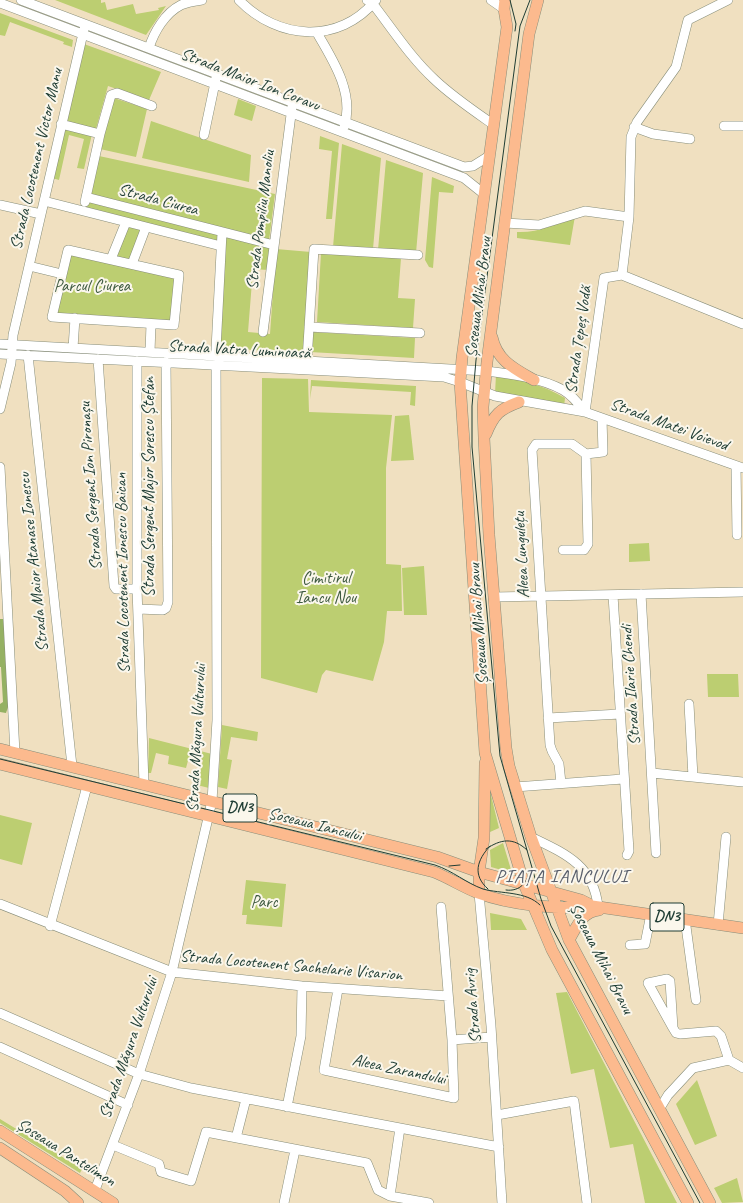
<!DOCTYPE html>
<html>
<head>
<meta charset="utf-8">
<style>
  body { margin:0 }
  canvas { display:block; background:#f0e0c0 }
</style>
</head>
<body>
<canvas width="743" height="1203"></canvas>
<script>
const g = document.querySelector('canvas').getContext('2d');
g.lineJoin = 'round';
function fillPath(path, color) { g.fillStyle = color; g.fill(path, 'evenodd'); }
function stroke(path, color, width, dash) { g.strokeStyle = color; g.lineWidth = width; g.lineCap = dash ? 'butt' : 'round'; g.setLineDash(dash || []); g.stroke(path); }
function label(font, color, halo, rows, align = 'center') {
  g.font = font + ' Caveat,sans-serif'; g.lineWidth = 4; g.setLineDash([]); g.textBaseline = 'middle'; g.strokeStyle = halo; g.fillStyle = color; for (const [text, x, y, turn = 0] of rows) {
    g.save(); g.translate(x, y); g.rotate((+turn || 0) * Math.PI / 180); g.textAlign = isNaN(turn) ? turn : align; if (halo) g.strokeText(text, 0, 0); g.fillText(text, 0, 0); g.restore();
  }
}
const green = new Path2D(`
  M55 0H101V3L105 2 107 10 133 4 136 14 159 10 158 8 166 6 146 35Z
  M0 13 73 40 72 47 63 44 64 42 10 22 5 36 0 35Z
  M84 44 161 72 149 100 108 86 96 129 66 122Z
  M114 98 147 109 136 157 100 149Z
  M238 99 256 106 252 121 234 115Z
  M151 121 251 155 249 182 142 158Z
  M64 127 92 134 84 169 77 168 84 139 69 135 59 180 52 178Z
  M320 136 339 143 332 219H326L332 151 319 149Z
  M342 144 381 158 373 249 333 247Z
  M99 156 275 194 269 241 91 195Z
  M386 160 423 173 416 253 378 250Z
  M432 177 454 186 453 193 439 192 433 268 429 267 425 260Z
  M88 200 219 235V244L86 210Z
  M575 216 570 245 517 238V232C538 233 557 224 575 216Z
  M127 224 144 228 130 265 178 276 173 323 54 315 69 252 111 260Z
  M226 237 270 248 268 270 253 269 248 332 270 334 276 249 311 252 304 353 220 348Z
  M321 253 401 258 398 298 415 299 413 328 317 322Z
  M311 332 415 338 414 358 310 352Z
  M496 374C521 380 543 385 565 398L564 407 495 394Z
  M262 378 308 379 309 412 392 415 386 468V564L401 565 402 611H387L384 642 373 681 326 670 322 675 317 693 261 678Z
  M311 380 416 386 415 406 410 405 411 392 312 386 310 399Z
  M409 415 414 460 391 461 395 416Z
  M649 543 650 561 629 562V544Z
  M424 566 427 615H404L402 568Z
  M707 674H738L739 697H708Z
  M222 725 258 732 257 741 231 737 227 759 232 760 227 789 218 787Z
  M149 738 212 754 209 788 197 785 203 760 189 757 186 768 168 764 169 756 156 753 151 773H148Z
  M490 791 499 828 490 832 488 801Z
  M0 815 32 823 22 865 0 859Z
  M503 843 512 873 491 867 490 850Z
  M246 880 286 884 282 927 246 924 247 915H242Z
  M490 913 521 919 527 930H491Z
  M567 992 677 1203H645L633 1144 610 1148 594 1069 571 1074 556 993Z
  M697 1080 717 1136 695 1145 676 1104Z
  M0 1119 82 1169 80 1173 0 1123Z
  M737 1178 743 1202 722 1203 714 1188Z`);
const forest = new Path2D(`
  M0 619H5L10 701 6 713 0 712V704L3 702 1 667H0Z`);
const minor = new Path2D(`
  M21 0 464 167 473 166 489 156
  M239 0C278 40 339 45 376 0
  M367 0 373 4C393 30 411 58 435 80 453 97 474 111 494 125
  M491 0 504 9
  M0 3 464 178 484 194
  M317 33C333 60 355 94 344 127
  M149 48C154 32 165 13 181 5 187 2 195 1 202 0
  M61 124 100 134
  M724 126H743
  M634 127 653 134 690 139
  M204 135 216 78
  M86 197 274 245
  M44 201 221 246
  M85 202 100 134 111 95 117 93 152 106
  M0 205 41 214
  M505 223 539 225 585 211 629 217
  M68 250 179 275 174 325 52 317Z
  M111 259 126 222
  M132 264 146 227
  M29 266 62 274
  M622 275 629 217 631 137 637 122 676 67 688 20 728 0
  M309 327 420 333
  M263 332 292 107
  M0 344 486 371C511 374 541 378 563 390 572 395 579 404 585 412
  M73 348 75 318
  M150 352 151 324
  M0 354 444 377 460 382 495 396 585 412 743 468
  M28 355 72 766
  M98 359 114 586 116 589H137
  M307 360 314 249 418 255
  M137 361V589L144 784
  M0 409 11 363 13 335 84 29
  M585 412 604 278 622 275 743 324
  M736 466 737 535
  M0 467 15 753
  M563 550H584L588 544 586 454
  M641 594 656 853
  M613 595 629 851 627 855
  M494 597 743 592
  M138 609 163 610 166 608 168 602 166 362
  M689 704 693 777
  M548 718 620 714
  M652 773 743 782
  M561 783 559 764 552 751 550 745 532 450 536 444H572L586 454 603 452 602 419
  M515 787 623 779
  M531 837C564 853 594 865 598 907
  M479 893 491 1026 502 1203
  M0 904 172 972 302 986 448 996
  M685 919 696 1000
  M718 925 726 837
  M50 926 87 786
  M630 945 645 944 651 914
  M338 989 324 1070 454 1098 452 1040 441 907
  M0 1013 139 1074 191 1088 499 1147
  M673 1028 670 981 667 979 648 983 673 1028 676 1033 680 1034 716 1031 721 1036 729 1060 743 1068
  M452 1040 491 1037
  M0 1047 128 1105
  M287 1107 301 1036 302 986
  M660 1108 668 1095 693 1068 729 1060
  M497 1115 574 1101 587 1203
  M236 1138 246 1099
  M113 1145 159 1164 161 1172 191 1181 206 1132 367 1163 378 1190 390 1196 429 1203
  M95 1190 139 1074 172 972 212 801 217 720 216 349 222 233
  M390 1196 400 1128
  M284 1203 295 1150`);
const major = new Path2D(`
  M505 0 504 9 507 27 462 358 460 382 485 753 524 884 552 950 688 1203
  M538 0 529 34 487 362 483 407 484 438 489 535 506 748 509 766 531 837 569 940 710 1203
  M492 337C497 361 515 369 534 380
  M486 434C494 414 500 409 519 402
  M0 749 437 857 479 872 581 900 589 904
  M0 764 434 872C449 878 463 887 478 893 510 905 559 910 592 906L743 928
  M479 893V872L484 838 485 763
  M569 940C577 926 582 912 599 910
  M0 1131 113 1203
  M0 1148 65 1191 78 1203`);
const tram = new Path2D(`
  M510 0 516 24 515 31
  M530 0 520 26 476 360 472 406V447L500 756 541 899 551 926 700 1203
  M0 759 435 865C453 871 466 883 483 889 501 894 526 891 540 905
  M486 849C501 839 513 837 527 850
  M449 866 460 865
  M488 889C472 875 477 860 490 846
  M506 890C520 892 528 882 530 869`);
const shields = [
  [240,808,34],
  [667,917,34]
];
const shieldNames = [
  ["DN3",240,808],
  ["DN3",667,917]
];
const streetNames = [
  ["Strada Maior Ion Coravu",250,80,21],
  ["Strada Locotenent Victor Manu",37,159,-77],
  ["Strada Ciurea",158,200,15],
  ["Strada Pompiliu Manoliu",261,220,-83],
  ["Șoseaua Mihai Bravu",479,297,-83],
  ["Strada Țepeș Vodă",579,340,-82],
  ["Strada Vatra Luminoasă",239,350,3],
  ["Strada Matei Voievod",669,425,20],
  ["Strada Sergent Ion Pironașu",91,486,-94],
  ["Strada Sergent Major Sorescu Ștefan",150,487,-90],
  ["Aleea Lungulețu",522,555,-93],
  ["Strada Maior Atanase Ionescu",34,562,-96],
  ["Strada Locotenent Ionescu Baican",123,573,-91],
  ["Șoseaua Mihai Bravu",479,624,-94],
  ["Strada Ilarie Chendi",631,685,-94],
  ["Strada Măgura Vulturului",197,738,-87],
  ["Șoseaua Iancului",315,825,14],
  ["Șoseaua Mihai Bravu",601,959,63],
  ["Strada Locotenent Sachelarie Visarion",291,966,5],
  ["Strada Avrig",473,1006,-95],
  ["Strada Măgura Vulturului",129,1048,-71],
  ["Aleea Zarandului",399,1070,12],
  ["Șoseaua Pantelimon",66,1153,32]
];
const parkNames = [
  ["Parcul Ciurea",92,287],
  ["Cimitirul",326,579],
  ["Iancu Nou",326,599],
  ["Parc",264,903]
];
const quarterNames = [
  ["PIAȚA IANCULUI",562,877]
];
fillPath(green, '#bcce71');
fillPath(forest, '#95b163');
stroke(minor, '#888e7a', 10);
stroke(major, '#888e7a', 12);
stroke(minor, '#fff', 9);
stroke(major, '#fcba8e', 11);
stroke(tram, '#1f3d34', 1);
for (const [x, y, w] of shields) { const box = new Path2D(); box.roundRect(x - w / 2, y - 14, w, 28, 3); g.fillStyle = '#fbf7ec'; g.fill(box); stroke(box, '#1f3d34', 1); }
label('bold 16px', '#1f3d34', null, shieldNames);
label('17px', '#1f3d34', '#fbf7ec', streetNames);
label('17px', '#3e5a40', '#fbf7ec', parkNames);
g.letterSpacing = '1px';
label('19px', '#595f6c', '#fbf7ec', quarterNames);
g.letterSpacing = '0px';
</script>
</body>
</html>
